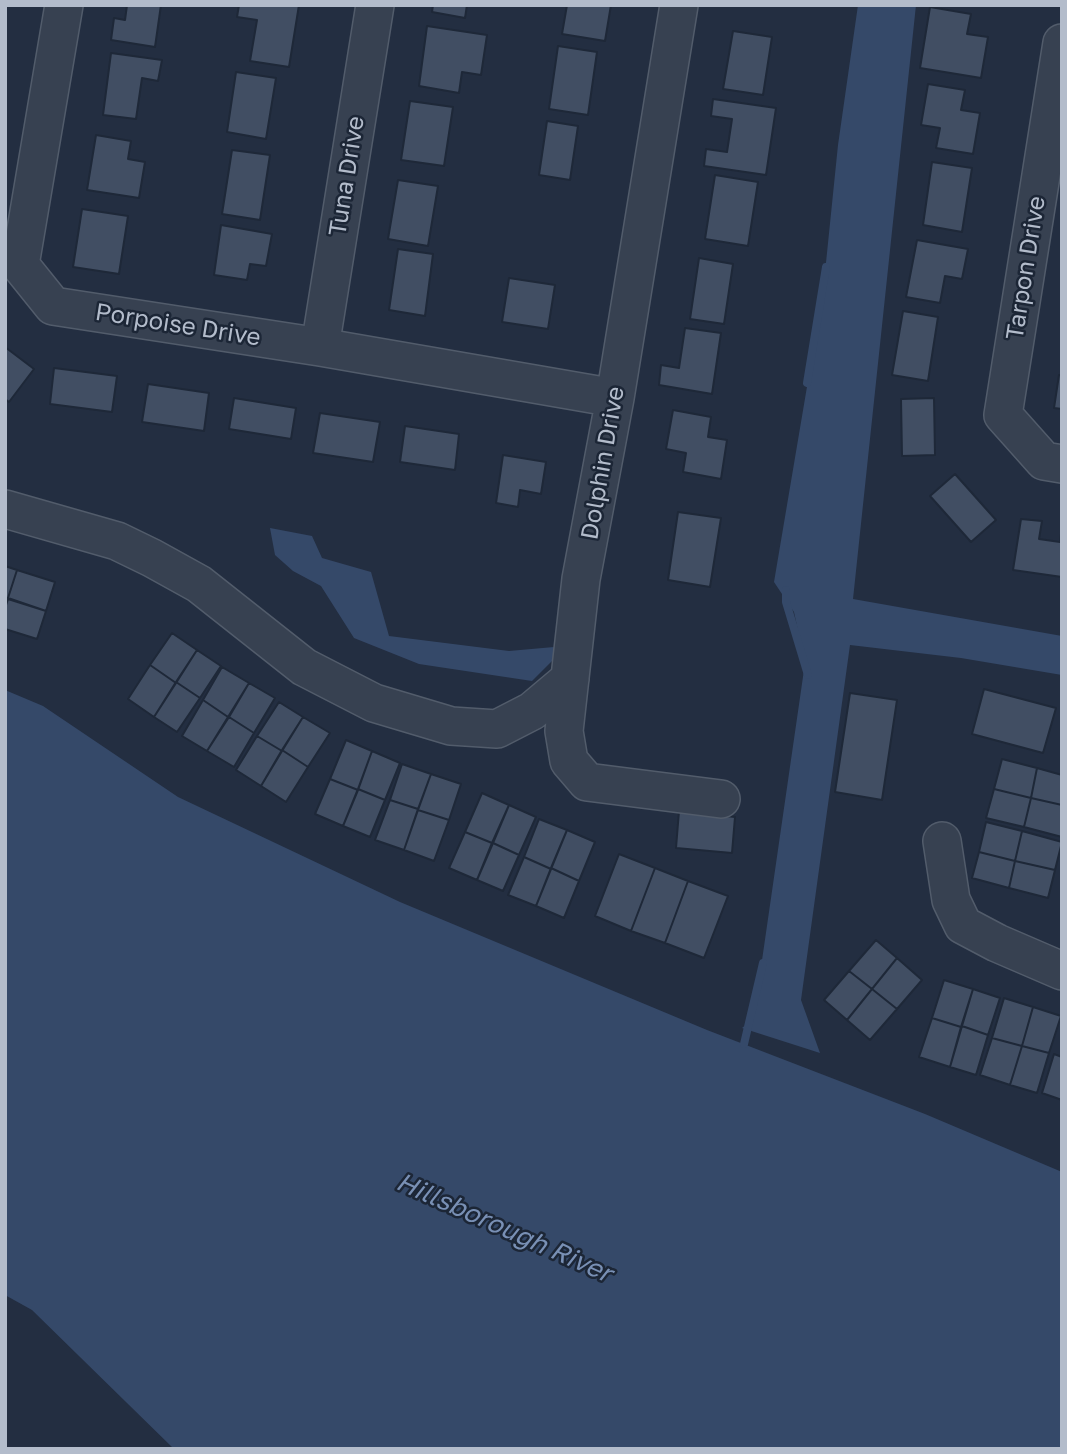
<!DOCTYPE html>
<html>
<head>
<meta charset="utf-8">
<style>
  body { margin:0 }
  #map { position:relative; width:1067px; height:1454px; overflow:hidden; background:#232e41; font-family:"Golos Text",sans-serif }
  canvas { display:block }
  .frame { position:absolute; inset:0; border:7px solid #b3bccb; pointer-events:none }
</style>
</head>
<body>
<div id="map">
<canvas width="1067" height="1454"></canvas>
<div class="frame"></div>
</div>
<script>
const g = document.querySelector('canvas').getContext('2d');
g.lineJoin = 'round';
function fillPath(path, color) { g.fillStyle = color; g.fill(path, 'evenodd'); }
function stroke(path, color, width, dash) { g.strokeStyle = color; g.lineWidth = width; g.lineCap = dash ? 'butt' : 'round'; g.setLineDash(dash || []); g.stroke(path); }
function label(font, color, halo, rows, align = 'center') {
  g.font = font + ' "Golos Text",sans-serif'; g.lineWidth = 5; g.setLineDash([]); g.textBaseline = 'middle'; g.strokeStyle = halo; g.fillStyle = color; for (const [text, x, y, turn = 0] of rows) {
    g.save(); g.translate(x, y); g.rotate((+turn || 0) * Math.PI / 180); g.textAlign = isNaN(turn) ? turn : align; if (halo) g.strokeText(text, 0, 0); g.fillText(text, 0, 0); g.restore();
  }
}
const water = new Path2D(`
  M858 5H916L853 599 1062 636V675L961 658 850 645 801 1000 820 1053 742 1028 748 1023 759 981 805 663 794 612 774 582 823 292 838 145Z
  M270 528 312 536 322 558 371 572 389 636 509 651 554 647 556 657 532 681 419 664 354 638 321 586 293 571 275 555Z
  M5 690 43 706 178 797 400 902 707 1030 925 1114 1062 1172V1449H174L32 1310 5 1295Z`);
const stream = new Path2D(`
  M807 383 826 267
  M786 590V602L808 675
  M744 1044 763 963`);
const building = new Path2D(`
  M127 5H161L155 47 111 40 114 18 125 20Z
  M239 5H299L289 67 250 61 257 20 237 17Z
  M433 5H467L465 18 432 12Z
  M567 5H611L605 41 562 34Z
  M930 7 971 14 967 34 988 37 981 78 920 68Z
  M427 26 487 35 481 75 462 72 459 93 419 86Z
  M733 31 772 37 763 95 723 89Z
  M558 46 597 52 588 115 549 109Z
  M111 53 162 60 158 81 142 78 136 119 103 115Z
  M236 72 276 78 266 139 227 132Z
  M928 84 965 90 961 110 980 113 973 154 936 148 940 128 921 125Z
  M713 99 776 108 766 175 704 166 706 149 727 152 732 119 711 116Z
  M410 101 453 107 444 166 401 160Z
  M547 121 578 126 570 180 539 175Z
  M96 135 131 141 128 159 145 162 139 198 87 190Z
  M232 150 270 155 260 220 222 214Z
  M932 162 972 168 962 232 923 225Z
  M715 175 758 182 748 246 705 239Z
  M398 180 438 186 428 246 388 239Z
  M82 209 128 216 119 274 73 267Z
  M221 225 272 234 266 266 250 264 247 280 214 275Z
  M917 240 968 249 962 279 945 276 940 303 906 297Z
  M398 249 433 254 425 316 389 310Z
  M699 258 733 264 724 324 690 319Z
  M509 278 555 285 548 329 502 322Z
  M903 311 938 317 928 381 892 375Z
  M685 328 721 333 712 394 659 385 661 365 679 368Z
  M5 347 34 369 9 402 5 399Z
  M54 368 117 376 112 412 50 404Z
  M1059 375H1062V409L1054 408Z
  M148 384 209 393 204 431 142 422Z
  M234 398 296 408 291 439 229 429Z
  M934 398 935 455 902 456 901 399Z
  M673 410 711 417 708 437 727 440 721 479 683 472 686 453 666 449Z
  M320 413 380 422 373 462 313 453Z
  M405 426 459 434 455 470 400 462Z
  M503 455 546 462 541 494 520 490 518 507 496 503Z
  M955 474 996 520 971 542 930 496Z
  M678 512 721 518 710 587 668 580Z
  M1021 519 1042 521 1039 539 1060 542 1062 526V577L1013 570Z
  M5 566 17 570 8 598H5Z
  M17 570 55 582 46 611 8 598Z
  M8 599 46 611 37 639 5 629V608Z
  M172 633 197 650 176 683 150 665Z
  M197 650 221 666 200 698 176 682Z
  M150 665 176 683 154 717 128 699Z
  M222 667 249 683 228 717 203 700Z
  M176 682 200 698 177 732 154 717Z
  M249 683 275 698 254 733 229 717Z
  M984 689 1056 708 1043 753 972 734Z
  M850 693 897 700 882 800 835 792Z
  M203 700 228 717 207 751 182 736Z
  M279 702 303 717 282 751 257 736Z
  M229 717 254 733 234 767 207 751Z
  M303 717 330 733 308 767 282 750Z
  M257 736 282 751 261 786 236 770Z
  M346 740 372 751 358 790 330 779Z
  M282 750 308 767 286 802 261 786Z
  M372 751 400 763 385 800 358 789Z
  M1002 759 1037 768 1031 798 994 789Z
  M402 764 431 774 418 809 390 800Z
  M1037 768 1062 775V805L1031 798Z
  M431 774 461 784 449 820 418 810Z
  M330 779 358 790 343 826 315 814Z
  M358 789 385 800 370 837 343 826Z
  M994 789 1031 798 1024 827 986 818Z
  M482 793 509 805 492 843 465 832Z
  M1031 798 1062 805V837L1024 827Z
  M390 800 418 809 404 850 375 840Z
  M509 805 536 817 519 855 493 843Z
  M418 810 449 820 434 861 404 850Z
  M679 811 735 817 732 853 676 848Z
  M539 819 567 830 551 869 524 857Z
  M986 822 1022 831 1015 861 979 852Z
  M567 830 595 842 579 881 551 868Z
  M1022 831 1062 842 1055 870 1015 861Z
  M465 832 492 843 477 880 449 868Z
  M493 843 519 855 503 891 477 880Z
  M979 852 1015 861 1009 888 972 878Z
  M619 854 655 868 631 931 595 916Z
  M524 857 551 869 536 906 508 895Z
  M1015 861 1055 870 1048 898 1009 888Z
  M551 868 579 881 564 918 536 906Z
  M655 868 688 881 665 943 631 931Z
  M688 881 728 896 704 958 665 943Z
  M876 940 897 958 872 989 849 971Z
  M897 958 922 980 897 1009 872 989Z
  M849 971 872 989 847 1020 824 1000Z
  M944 980 973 989 961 1027 932 1018Z
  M872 989 897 1009 870 1040 847 1020Z
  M973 989 1000 998 988 1035 962 1026Z
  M1004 998 1033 1007 1022 1046 992 1038Z
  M1033 1007 1061 1016 1049 1053 1022 1046Z
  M932 1018 961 1027 950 1067 919 1057Z
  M962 1026 988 1035 976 1075 950 1067Z
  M992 1038 1022 1046 1010 1085 980 1075Z
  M1022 1046 1049 1053 1037 1093 1010 1085Z
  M1054 1054 1062 1057V1100L1042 1093Z`);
const minor = new Path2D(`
  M64 5 20 265 53 306 320 347 615 398
  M679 5 615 398 581 579 564 731 569 761 587 782 721 799
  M1062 43 1003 415 1044 461 1062 464
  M320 347 375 5
  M5 509 117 541 152 558 199 584 304 667 374 703 451 726 497 729 532 711 570 679
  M942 841 951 900 963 925 997 943 1062 971`);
const streetNames = [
  ["Tuna Drive",347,176,-81],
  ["Tarpon Drive",1026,268,-81],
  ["Porpoise Drive",178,325,9],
  ["Dolphin Drive",603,463,-80]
];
const waterNames = [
  ["Hillsborough River",504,1228,24]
];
fillPath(water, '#354969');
stroke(stream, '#354969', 8);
fillPath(building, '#414e63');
stroke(building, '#1e2838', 2);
stroke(minor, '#525c6b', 40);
stroke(minor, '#374151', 37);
label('24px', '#b3bccb', '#1c2636', streetNames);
label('italic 26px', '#7990b5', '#1c2636', waterNames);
</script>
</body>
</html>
